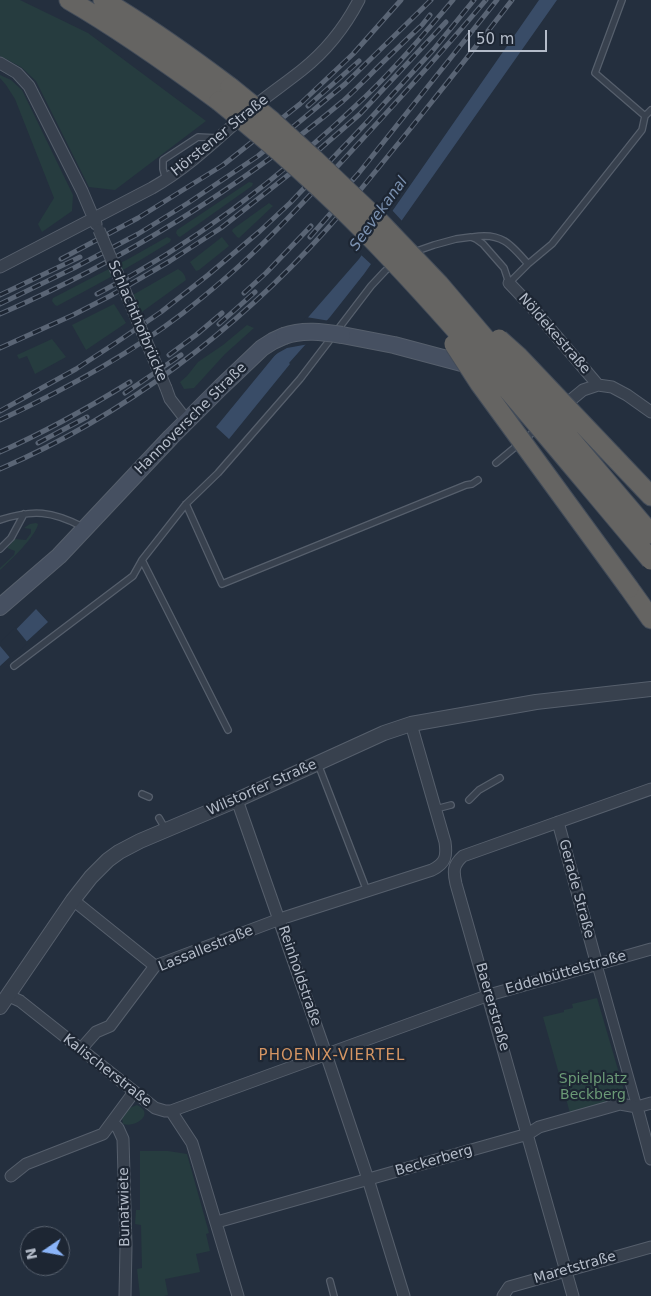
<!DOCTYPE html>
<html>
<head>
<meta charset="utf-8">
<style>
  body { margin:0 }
  #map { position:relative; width:651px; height:1296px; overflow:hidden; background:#242f3e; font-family:"DejaVu Sans",sans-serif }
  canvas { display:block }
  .north { position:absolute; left:20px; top:1226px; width:50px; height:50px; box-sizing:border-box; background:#1d2633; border:1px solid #59626f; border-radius:50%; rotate:258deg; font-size:14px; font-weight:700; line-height:20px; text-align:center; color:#b4bcc9 }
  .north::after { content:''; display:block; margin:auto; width:18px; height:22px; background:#8ab4f8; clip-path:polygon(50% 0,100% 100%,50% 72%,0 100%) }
  .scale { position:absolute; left:468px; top:30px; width:79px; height:22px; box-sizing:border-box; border:2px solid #b4bcc9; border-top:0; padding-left:6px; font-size:15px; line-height:18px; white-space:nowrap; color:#b4bcc9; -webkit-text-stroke:4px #1d2633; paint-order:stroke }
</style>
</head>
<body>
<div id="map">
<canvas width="651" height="1296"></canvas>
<div class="north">N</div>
<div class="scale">50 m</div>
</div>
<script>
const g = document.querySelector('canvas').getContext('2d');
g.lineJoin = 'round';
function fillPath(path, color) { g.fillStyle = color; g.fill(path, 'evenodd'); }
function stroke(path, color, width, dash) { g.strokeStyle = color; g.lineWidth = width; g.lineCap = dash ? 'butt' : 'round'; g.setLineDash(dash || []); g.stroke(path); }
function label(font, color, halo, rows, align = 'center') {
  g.font = font + ' "DejaVu Sans",sans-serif'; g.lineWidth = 4.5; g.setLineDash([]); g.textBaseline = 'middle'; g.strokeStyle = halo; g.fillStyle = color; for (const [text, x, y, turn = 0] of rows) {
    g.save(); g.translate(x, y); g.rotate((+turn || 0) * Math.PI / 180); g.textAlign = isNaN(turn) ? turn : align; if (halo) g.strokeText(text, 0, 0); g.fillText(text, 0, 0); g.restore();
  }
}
const green = new Path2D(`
  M0 0H20L88 33 206 121 115 190 89 187 36 81 21 67 0 56Z
  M0 75 11 80 22 90 73 195 72 211 42 232 38 224 54 198 15 99 6 85 0 78Z
  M249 182 253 183 252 186 180 237 178 236 176 233 177 230Z
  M269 203 273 206 239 238 237 237 232 231 233 229Z
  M167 237 171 239 170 242C133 265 95 286 57 306L55 305 52 301 53 298 130 258Z
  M222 237 229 246 199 270 196 271 190 262Z
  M178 269C183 272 185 275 186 280L139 314 131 296Z
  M114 304 126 323 86 350 72 325Z
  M247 325 254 328 225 354 194 388 184 389 180 382 187 376 198 362 223 345Z
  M52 339 66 357 35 374 27 356 19 359 17 355Z
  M36 523 38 524C36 536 10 561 0 570V568L14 555 15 551 7 548 15 539 26 540 31 533V529L24 528 30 524Z
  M597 998 626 1097 570 1113 543 1017 564 1012V1010L573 1008 572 1004Z
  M137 1105C155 1113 137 1128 123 1124L122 1118 127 1109Z
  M140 1151H168L187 1154 209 1233 206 1234 210 1251 196 1254 200 1272 165 1279 168 1295 164 1296H140L137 1269 142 1268 141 1225 135 1224 136 1210H140Z`);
const water = new Path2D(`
  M539 0H557L364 274 330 317 289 363 290 364 229 439 216 427 276 354 359 259Z
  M36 609 48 622 0 666V646Z`);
const pier = new Path2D(`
  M391 209 403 222 373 266 360 254Z
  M306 317 330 321 309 344 287 348 278 353 270 359 274 352Z
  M15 627 28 643 11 659 0 646V643Z`);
const service = new Path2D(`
  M645 116 651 110
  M166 180 163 169V160L198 137 218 138
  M473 237C501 232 511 244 528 264
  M414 252 434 245 456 239 471 237 476 239 483 244 504 268 509 283 528 264 552 244 642 130 645 116 595 73 622 0
  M496 463 537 429
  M186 504 222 584 466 485 472 484 478 480
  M0 520C33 509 52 511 83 527
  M0 549 11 538 24 514
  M142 560 228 730
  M14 666 133 576 142 560 186 504 218 473 300 379 371 286 385 271 393 264
  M318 764 367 891
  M142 794 149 797
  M469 800 479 790 500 778
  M436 809 451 805
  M159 818 166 830
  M330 1281 334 1296`);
const pedestrian = new Path2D(`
  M597 965 637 1107`);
const minor = new Path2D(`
  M0 63 17 73 29 86 82 191 96 224
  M0 267 152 188C191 166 222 134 256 105 271 93 287 82 302 70 326 51 345 27 359 0
  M509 283 530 305 598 385 612 387 627 395 651 412
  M166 388 170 399 187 421
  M560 409 583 390 598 385
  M237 800 326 1054 368 1179 404 1296
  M558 822 597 965
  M73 900 155 966
  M7 995 20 1001 155 1108 165 1111H171L489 995 651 949
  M81 1049 96 1032 110 1026 155 966 280 919 432 870C446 863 447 856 445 842L411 724
  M637 1107 651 1159
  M171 1111 192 1143 238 1296
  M112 1122 118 1128 123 1139 126 1246 125 1296
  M11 1176 26 1164 103 1134 134 1092
  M217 1222 528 1134 539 1127 620 1104 637 1107 651 1103
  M503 1296 509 1287 651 1247
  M573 1296 456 884C453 871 453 865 463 856L651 789`);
const tertiary = new Path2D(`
  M0 1007 73 900 91 877 108 860 119 852 140 841 237 800 384 733 411 724 536 702 651 689`);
const secondary = new Path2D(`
  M342 335 394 345 473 366
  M0 607 59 556 171 437 221 387 262 348 273 341 284 336`);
const trunk = new Path2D(`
  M69 0C121 30 170 65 219 101
  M103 0C147 26 189 56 230 87
  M612 455 651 496
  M629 588 651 619`);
const rail = new Path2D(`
  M308 106 359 61
  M341 193 358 174 497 0
  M310 237 351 190
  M61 259 138 218 223 165 300 104 353 54 401 0
  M244 293 266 273 311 226
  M97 294C196 243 286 173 366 96 397 66 425 33 453 0
  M0 295 80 257
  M0 304 74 268 138 234 188 203 258 156 345 84 431 0
  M0 314C124 260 239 188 343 101 352 93 361 84 370 75 387 58 404 42 422 25L430 15
  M219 324 255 292
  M0 348 73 315 110 296 170 261 221 228 306 161 360 114 446 22
  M169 355 196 335 222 313
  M125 393 181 355
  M0 411 76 369 117 342 161 312 208 275 260 231 290 203 368 121 434 49 474 0
  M0 420C64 390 127 356 183 313 207 294 230 275 252 254 281 227 307 198 334 170 386 114 437 58 486 0
  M38 443 87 417
  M0 452C45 432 88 408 130 382
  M0 469C125 415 236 330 327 229 353 200 377 169 402 139 439 93 476 47 512 0`);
const minorBridge = new Path2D(`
  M99 230 166 388`);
const secondaryBridge = new Path2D(`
  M284 336C303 329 323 332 342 335`);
const trunkBridge = new Path2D(`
  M230 87 272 121 314 159 378 220 439 284 651 534
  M219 101C271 143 321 187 368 235 468 338 558 450 651 560
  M499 339 518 356 612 455
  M454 344 480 384 629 588`);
const streetNames = [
  ["Hörstener Straße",220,136,-39],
  ["Schlachthofbrücke",137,321,67],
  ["Nöldekestraße",554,334,49],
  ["Hannoversche Straße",191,419,-45],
  ["Wilstorfer Straße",262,788,-24],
  ["Gerade Straße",576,889,75],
  ["Lassallestraße",206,949,-22],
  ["Eddelbüttelstraße",566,973,-16],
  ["Reinholdstraße",299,976,71],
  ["Baererstraße",492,1007,74],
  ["Kalischerstraße",107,1071,38],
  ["Beckerberg",434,1161,-16],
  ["Bunatwiete",125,1207,-91],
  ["Maretstraße",575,1268,-16]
];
const parkNames = [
  ["Spielplatz",593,1079],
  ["Beckberg",593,1095]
];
const waterNames = [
  ["Seevekanal",379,214,-54]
];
const neighbourhoodNames = [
  ["PHOENIX-VIERTEL",332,1056]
];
fillPath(green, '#263c3f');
fillPath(water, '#394c67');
fillPath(pier, '#242f3e');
stroke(service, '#565f6c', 8);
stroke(pedestrian, '#565f6c', 11);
stroke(minor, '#565f6c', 13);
stroke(tertiary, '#565f6c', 16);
stroke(secondary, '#565f6c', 18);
stroke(trunk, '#434c59', 21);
stroke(service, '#38414e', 5.5);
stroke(pedestrian, '#38414e', 9);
stroke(minor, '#38414e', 11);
stroke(tertiary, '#38414e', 14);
stroke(secondary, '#465061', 16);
stroke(trunk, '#656462', 19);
stroke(rail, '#5a6575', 5);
stroke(rail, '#1d2633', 3, [9]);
stroke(minorBridge, '#565f6c', 13, []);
stroke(secondaryBridge, '#565f6c', 18, []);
stroke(trunkBridge, '#434c59', 21, []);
stroke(minorBridge, '#38414e', 11);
stroke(secondaryBridge, '#465061', 16);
stroke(trunkBridge, '#656462', 19);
label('14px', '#b4bcc9', '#1d2633', streetNames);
label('14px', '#6b9a76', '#1d2633', parkNames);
label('italic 15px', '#7c92b1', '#1d2633', waterNames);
g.letterSpacing = '1px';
label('15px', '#d59563', '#1d2633', neighbourhoodNames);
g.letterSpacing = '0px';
</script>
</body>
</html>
